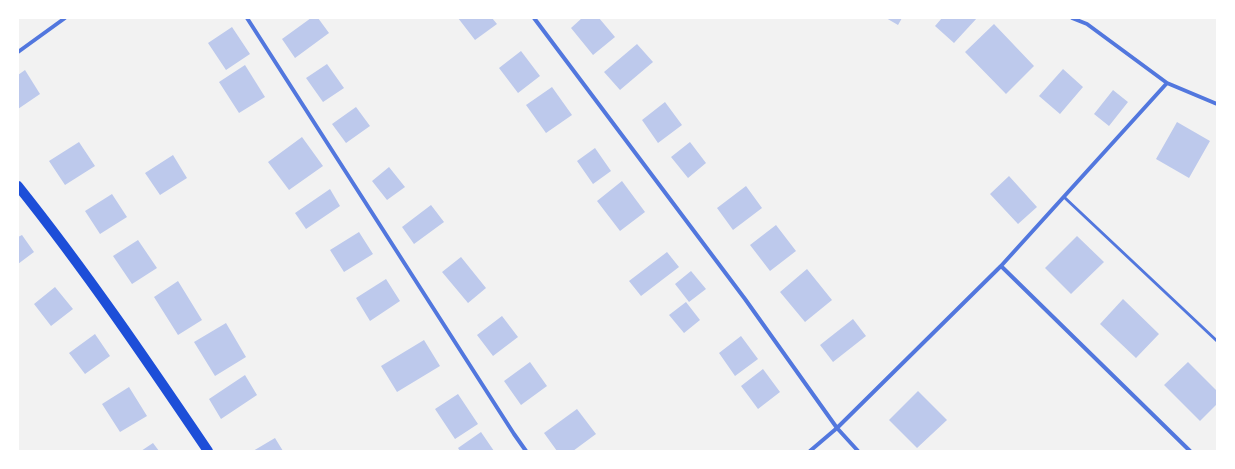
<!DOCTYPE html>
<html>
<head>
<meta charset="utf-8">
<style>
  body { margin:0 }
  #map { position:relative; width:1235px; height:469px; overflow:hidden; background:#f2f2f2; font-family:"Sofia Sans Condensed",sans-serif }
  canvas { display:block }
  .frame { position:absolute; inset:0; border:19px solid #fff; pointer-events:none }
</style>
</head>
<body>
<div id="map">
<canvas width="1235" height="469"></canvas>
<div class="frame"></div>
</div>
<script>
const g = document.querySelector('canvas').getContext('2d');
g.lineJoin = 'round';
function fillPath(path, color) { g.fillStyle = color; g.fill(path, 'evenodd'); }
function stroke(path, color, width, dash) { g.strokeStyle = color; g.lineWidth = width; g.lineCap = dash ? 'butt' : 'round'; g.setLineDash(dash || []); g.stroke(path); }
const building = new Path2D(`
  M311 18H318L329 33 295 58 282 39Z
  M458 18H492L497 24 475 40Z
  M582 18H599L615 37 593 55 571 28Z
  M886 18H902L898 25Z
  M942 18H977L954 43 935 26Z
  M994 24 1034 66 1006 94 965 52Z
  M232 27 250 54 226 70 208 43Z
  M637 44 653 62 620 90 604 72Z
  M521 51 540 76 518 93 499 68Z
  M327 64 344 88 323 102 306 78Z
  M245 65 265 97 239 113 219 82Z
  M1063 69 1083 87 1060 114 1039 96Z
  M25 70 40 94 18 109V75Z
  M552 87 572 115 546 133 526 105Z
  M1113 90 1128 102 1109 126 1094 114Z
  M665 102 682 125 658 143 642 120Z
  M356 107 370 126 346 143 332 124Z
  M1177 122 1210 141 1189 178 1156 159Z
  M302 137 323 166 289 190 268 162Z
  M79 142 95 166 65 185 49 161Z
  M690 142 706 163 688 178 671 157Z
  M595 148 611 171 593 184 577 161Z
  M173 155 187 178 160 195 145 173Z
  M389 167 405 187 387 200 372 181Z
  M1009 176 1037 207 1018 224 990 194Z
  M622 181 645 212 620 231 597 201Z
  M746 186 762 208 733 230 717 208Z
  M330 189 340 206 306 229 295 213Z
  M112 194 127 217 100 234 85 211Z
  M431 205 444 222 414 244 402 227Z
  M776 225 796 251 770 271 750 245Z
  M359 232 373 254 344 272 330 250Z
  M22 235 34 252 18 264V237Z
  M1077 236 1104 262 1071 294 1045 268Z
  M138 240 157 268 132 284 113 256Z
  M667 252 679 267 641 296 629 281Z
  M461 257 486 288 468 303 442 272Z
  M807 269 832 300 805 322 780 292Z
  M691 271 706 289 689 302 675 284Z
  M386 279 400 301 370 321 356 298Z
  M178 281 202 320 178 335 154 297Z
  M55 287 73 309 51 326 34 304Z
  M1123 299 1159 334 1136 358 1100 324Z
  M686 302 700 320 684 333 669 315Z
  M502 316 518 337 493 356 477 335Z
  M853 319 866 336 833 362 820 345Z
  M226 323 246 357 215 376 194 342Z
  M95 334 110 356 85 374 69 353Z
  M741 336 758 359 735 376 719 353Z
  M424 340 440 366 397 392 381 366Z
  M530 362 547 386 521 405 504 381Z
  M1188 362 1217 391V404L1200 421 1164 385Z
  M763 369 780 392 758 409 741 386Z
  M245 375 257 395 221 419 209 399Z
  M129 387 147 416 120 432 102 404Z
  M918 391 947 420 917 448 889 420Z
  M458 394 478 424 455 439 435 409Z
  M577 409 596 434 573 451H557L544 433Z
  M481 432 494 451H460L458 448Z
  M275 438 283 451H253Z
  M153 443 159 451H141Z`);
const service = new Path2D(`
  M1064 197 1217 341`);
const minor = new Path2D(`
  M247 18 514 434 526 451
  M534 18 745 299 837 428 858 451
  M1072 18 1087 24 1167 83 1217 104
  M18 52 65 18
  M1001 266 1190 451
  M810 451 837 428 1001 266 1167 83`);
const primary = new Path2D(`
  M18 186C86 271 147 361 208 451`);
fillPath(building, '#bdc9ec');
stroke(service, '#5277de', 3);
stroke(minor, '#5277de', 4);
stroke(primary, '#1d4ed8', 10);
</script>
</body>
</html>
